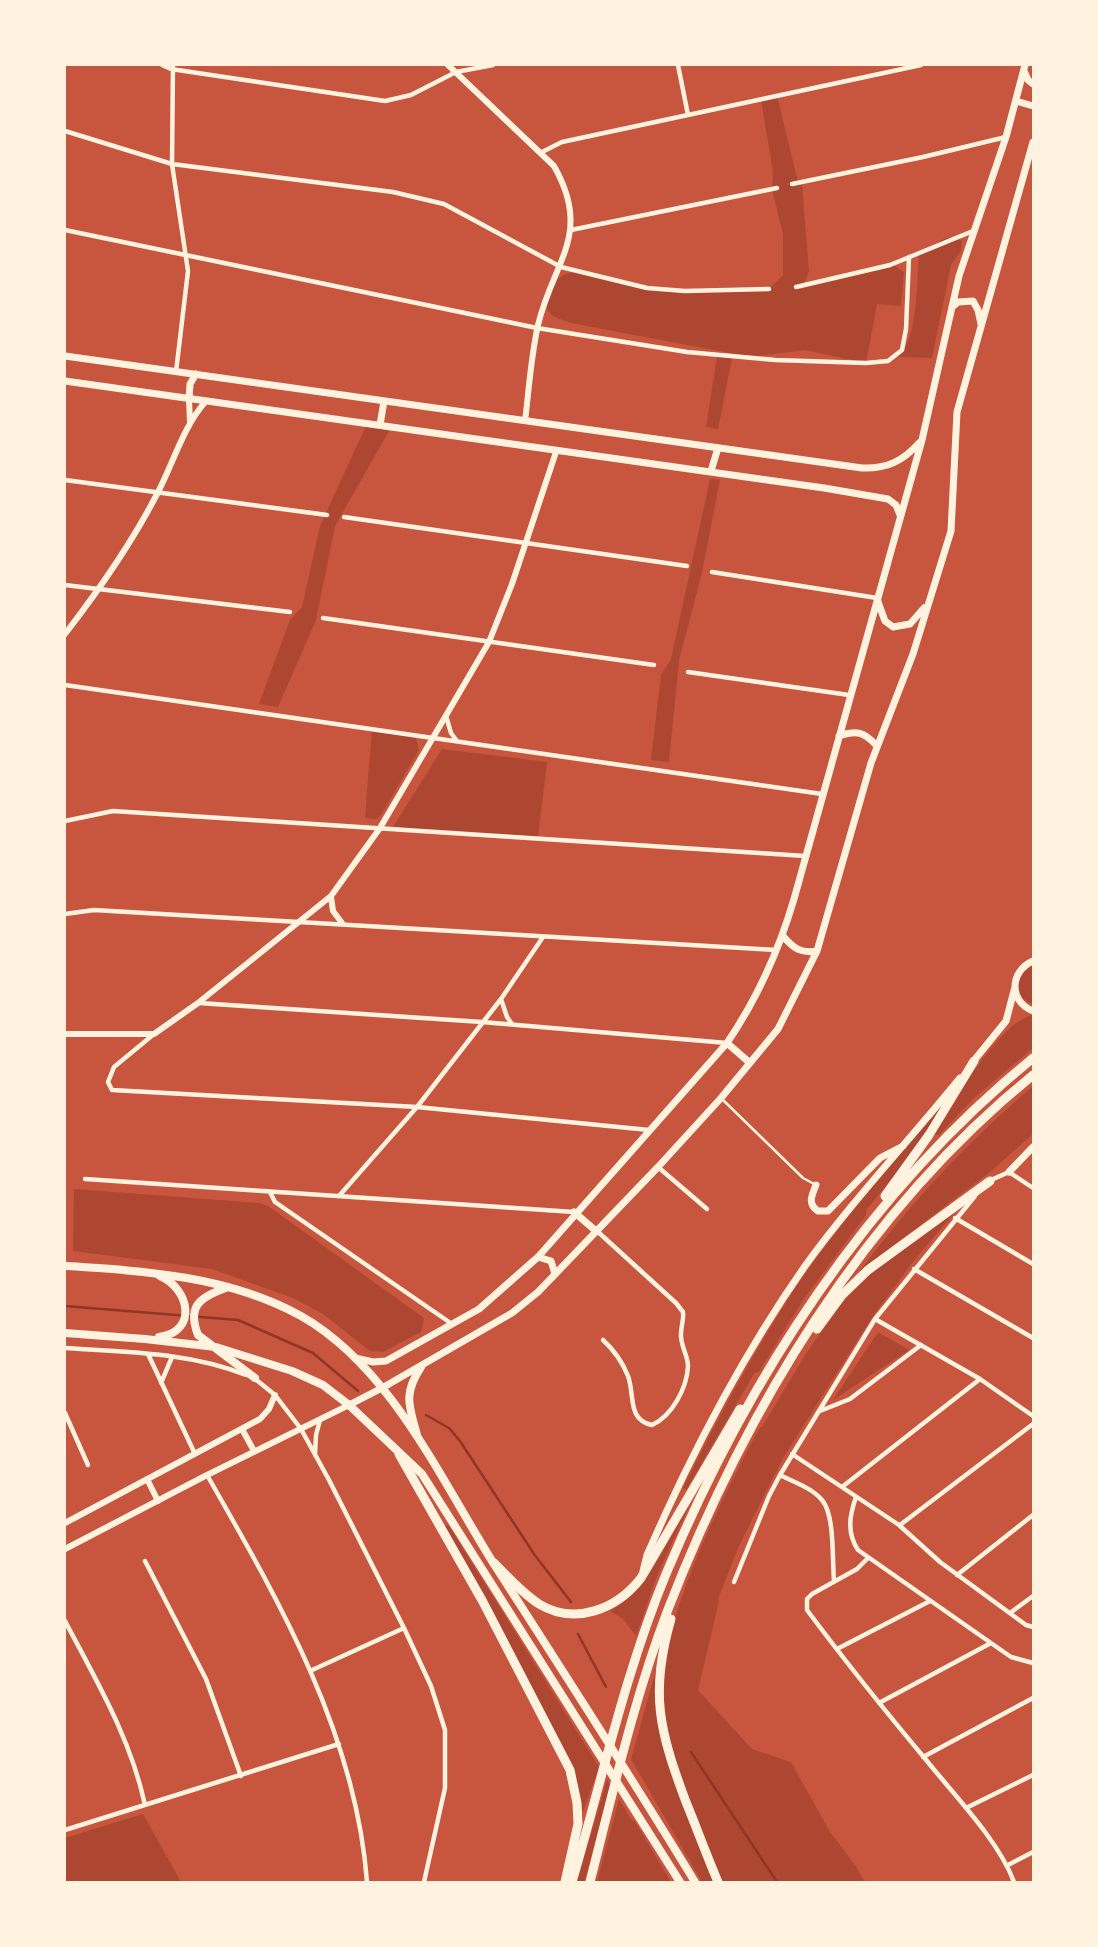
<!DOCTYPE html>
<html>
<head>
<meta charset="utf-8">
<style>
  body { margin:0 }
  #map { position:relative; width:1098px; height:1947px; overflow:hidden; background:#c8553d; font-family:"Fira Sans",sans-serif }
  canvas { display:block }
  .frame { position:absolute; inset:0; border:66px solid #fff3e0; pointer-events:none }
</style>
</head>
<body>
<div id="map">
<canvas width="1098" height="1947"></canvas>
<div class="frame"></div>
</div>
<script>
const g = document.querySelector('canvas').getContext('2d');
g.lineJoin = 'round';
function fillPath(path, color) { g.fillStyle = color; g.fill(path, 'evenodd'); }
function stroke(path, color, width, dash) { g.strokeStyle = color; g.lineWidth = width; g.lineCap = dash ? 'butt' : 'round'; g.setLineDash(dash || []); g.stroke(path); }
const green = new Path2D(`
  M777 96 798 182 802 185 809 271 803 287 893 265 904 272 901 306 877 304 866 363 805 350 751 357 571 323C560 319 551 318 546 307 552 288 554 273 577 272L665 290 769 289 783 275V234L772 189 773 172 761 99Z
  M956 237 962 241 961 251 951 265 932 358 898 357C918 341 917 279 919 253L946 238Z
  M717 357 732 358 718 429 706 427Z
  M366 426 389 431 335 526 316 620 278 707 259 704 290 620 302 607 320 526Z
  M710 479 720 480 701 577 679 660 669 762 651 760 661 675 671 659Z
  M372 729 415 735 419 750 381 815 377 819 365 818Z
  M442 749 547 762 538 838 391 830Z
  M1033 965V1004C1019 999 1018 990 1019 977L1028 967Z
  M1033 1015V1048L975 1097 939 1135H933C953 1105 998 1022 1033 1015Z
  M1033 1086V1134L990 1172 860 1271C910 1203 969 1141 1033 1086Z
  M939 1106 941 1108 906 1162 866 1210V1215L803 1300 758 1373 755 1372 686 1490 683 1488C719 1416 757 1345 802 1278 844 1218 893 1163 939 1106Z
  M74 1189 259 1203 268 1206 424 1318 421 1332 383 1352 370 1351 323 1314 293 1298 212 1269 73 1251Z
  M954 1210H957L915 1259 871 1319 783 1458 738 1548 718 1599 719 1601 698 1690 752 1749 791 1762 830 1832 855 1865 865 1882H723C701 1834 667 1759 663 1706 656 1625 722 1499 760 1427H762L807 1352 842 1303 869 1275Z
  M878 1332 909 1350 833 1400Z
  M690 1503 657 1576 636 1636 623 1619 610 1611C647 1593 669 1537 690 1503Z
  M446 1525 449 1526 599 1767 583 1812 577 1784 569 1761 445 1528Z
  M656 1670 658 1720 716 1882H702L631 1759Z
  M607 1779 611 1786 584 1882H577Z
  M619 1799 632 1821 634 1820 671 1882H597Z
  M143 1814 181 1882H65V1838Z`);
const stream = new Path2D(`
  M65 1306 238 1320 313 1353 358 1391
  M426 1415 449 1428 460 1441 534 1554 571 1602
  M578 1634 606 1687
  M691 1752 777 1882`);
const service = new Path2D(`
  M723 1100 803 1178 816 1185`);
const minor = new Path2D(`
  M162 65 171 69 385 101 411 95 456 72 493 65
  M173 65 172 164 188 271 176 372
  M678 65 688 115
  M65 131 172 164 393 192 444 204 561 267 647 288 685 291 769 289
  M540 153 562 142 921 65
  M792 184 923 157 1006 137
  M65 230 537 328 687 352 775 360 866 363 888 361 902 350 906 329 909 257
  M571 230 777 188
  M796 287 890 265 973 231
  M65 480 327 515
  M344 517 687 566
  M712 572 877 598
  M65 585 290 612
  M323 618 654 665
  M688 672 849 695
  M65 685 822 794
  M446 716 451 733 457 741
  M65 821 113 811 805 856
  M65 914 94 910 776 950
  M501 999 507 1017 512 1024
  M199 1003 482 1022 727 1043
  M154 1034 114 1067 108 1082 112 1090 417 1107 649 1130
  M658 1167 707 1209
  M85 1179 574 1212
  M991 1180 1009 1172 1033 1188
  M270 1192 275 1202 452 1324
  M339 1196 417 1107 501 999 543 937
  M955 1218 1033 1264
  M597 1231 676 1303 683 1312C684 1320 681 1326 681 1334 680 1345 688 1355 688 1366 687 1388 672 1416 652 1425 627 1420 635 1395 628 1376 622 1361 614 1350 603 1340
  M914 1269 1033 1338
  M875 1319 980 1379 1033 1416
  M65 1348C124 1352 190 1352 246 1375
  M148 1354 195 1454
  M254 1378 275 1395 301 1429 329 1480 404 1628 431 1686 445 1730V1788L424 1882
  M161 1383 172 1357
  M820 1411 850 1399 921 1345
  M65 1413 88 1465
  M792 1454 899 1525 940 1562 1026 1625 1033 1627
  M315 1455 316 1435 320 1420
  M207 1475C279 1601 356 1734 367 1882
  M780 1475C794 1482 812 1488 822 1500 835 1515 832 1559 834 1580
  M842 1487 980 1379
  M856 1497C849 1517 847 1533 858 1550L1011 1657 1033 1663
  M900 1525 1033 1424
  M868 1558 857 1569 812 1594 807 1599V1610C845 1661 886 1712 927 1761 955 1796 999 1841 1014 1882
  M145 1561 206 1679 241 1776
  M957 1575 1033 1515
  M734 1582 769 1496 780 1475 875 1319 975 1196
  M1010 1613 1033 1596
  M65 1621C96 1680 131 1739 145 1805
  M837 1649 930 1601
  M310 1671 404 1628
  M879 1703 991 1643
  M923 1757 1033 1698
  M966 1808 1033 1775
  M65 1830 339 1744
  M1008 1865 1033 1852`);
const tertiary = new Path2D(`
  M448 65 554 166C593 235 553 261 538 325 531 356 529 389 525 421
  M189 399 190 423
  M65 634C99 590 130 546 156 496 173 465 182 428 206 401
  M331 897 333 911 342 923
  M65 1034H154L198 1003 331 896 380 828 489 642 512 584 556 452
  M242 1429 254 1451
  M147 1479 158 1501
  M65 1523 260 1419 269 1409 275 1395
  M65 1549 207 1475 349 1405`);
const secondary = new Path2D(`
  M1024 71 1028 80 1033 84
  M1016 101 1033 106
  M952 307 958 302 973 301 978 310 981 324
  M65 356 862 468C887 469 903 461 919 443
  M65 381 824 488 888 499 896 505 900 515
  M189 399 190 384 196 374
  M380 425 384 401
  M711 471 718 448
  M877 599 885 621 893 627 910 624 924 608
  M839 736C857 730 864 732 876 745
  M783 936C793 948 801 954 817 951
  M1033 961C1010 971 1008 1001 1033 1011
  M727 1043 750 1063
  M972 1063 1006 1021 1015 987
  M1009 1172 1033 1147
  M816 1185C812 1195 807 1204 818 1211H828L880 1158 903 1146
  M574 1212 596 1231
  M538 1257 551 1261 555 1274
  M355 1358 373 1362 386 1361 479 1309 538 1257 727 1043C757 999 779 950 794 899L922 440 959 276 1006 137 1025 65
  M349 1405 382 1388 512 1313 538 1292 658 1167 721 1098 778 1029 817 951 871 763 913 654 951 531 957 412 1033 142
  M643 1571 647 1555C691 1454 742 1356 805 1266 852 1201 909 1141 960 1078`);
const primary = new Path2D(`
  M65 1266C145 1271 229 1276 301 1316 391 1367 441 1480 494 1564 562 1670 630 1775 695 1882
  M228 1287C202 1297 186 1304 198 1335L255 1378
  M65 1333 145 1339 216 1347 292 1371 323 1385 349 1405 422 1474 680 1882
  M159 1337C198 1332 190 1289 160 1276
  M417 1435C409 1406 403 1394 421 1367`);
const motorway = new Path2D(`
  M885 1196 929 1135 974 1061
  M817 1329 842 1295 868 1270 990 1181
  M399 1454 483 1602 570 1770 577 1803 578 1824 565 1882
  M494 1563C508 1577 522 1593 539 1604 575 1626 617 1609 641 1578L740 1409
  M671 1619C649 1694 660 1732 686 1802 697 1829 707 1856 718 1882
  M572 1882C602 1780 625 1673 666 1574 748 1378 867 1193 1033 1058
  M590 1882C613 1792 634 1699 667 1612 745 1410 863 1213 1033 1075`);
fillPath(green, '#ae4732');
stroke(stream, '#8f3625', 2.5);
stroke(service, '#fff3e0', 2.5);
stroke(minor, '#fff3e0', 4.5);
stroke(tertiary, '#fff3e0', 6);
stroke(secondary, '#fff3e0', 7);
stroke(primary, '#fff3e0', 8);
stroke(motorway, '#fff3e0', 9);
</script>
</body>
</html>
